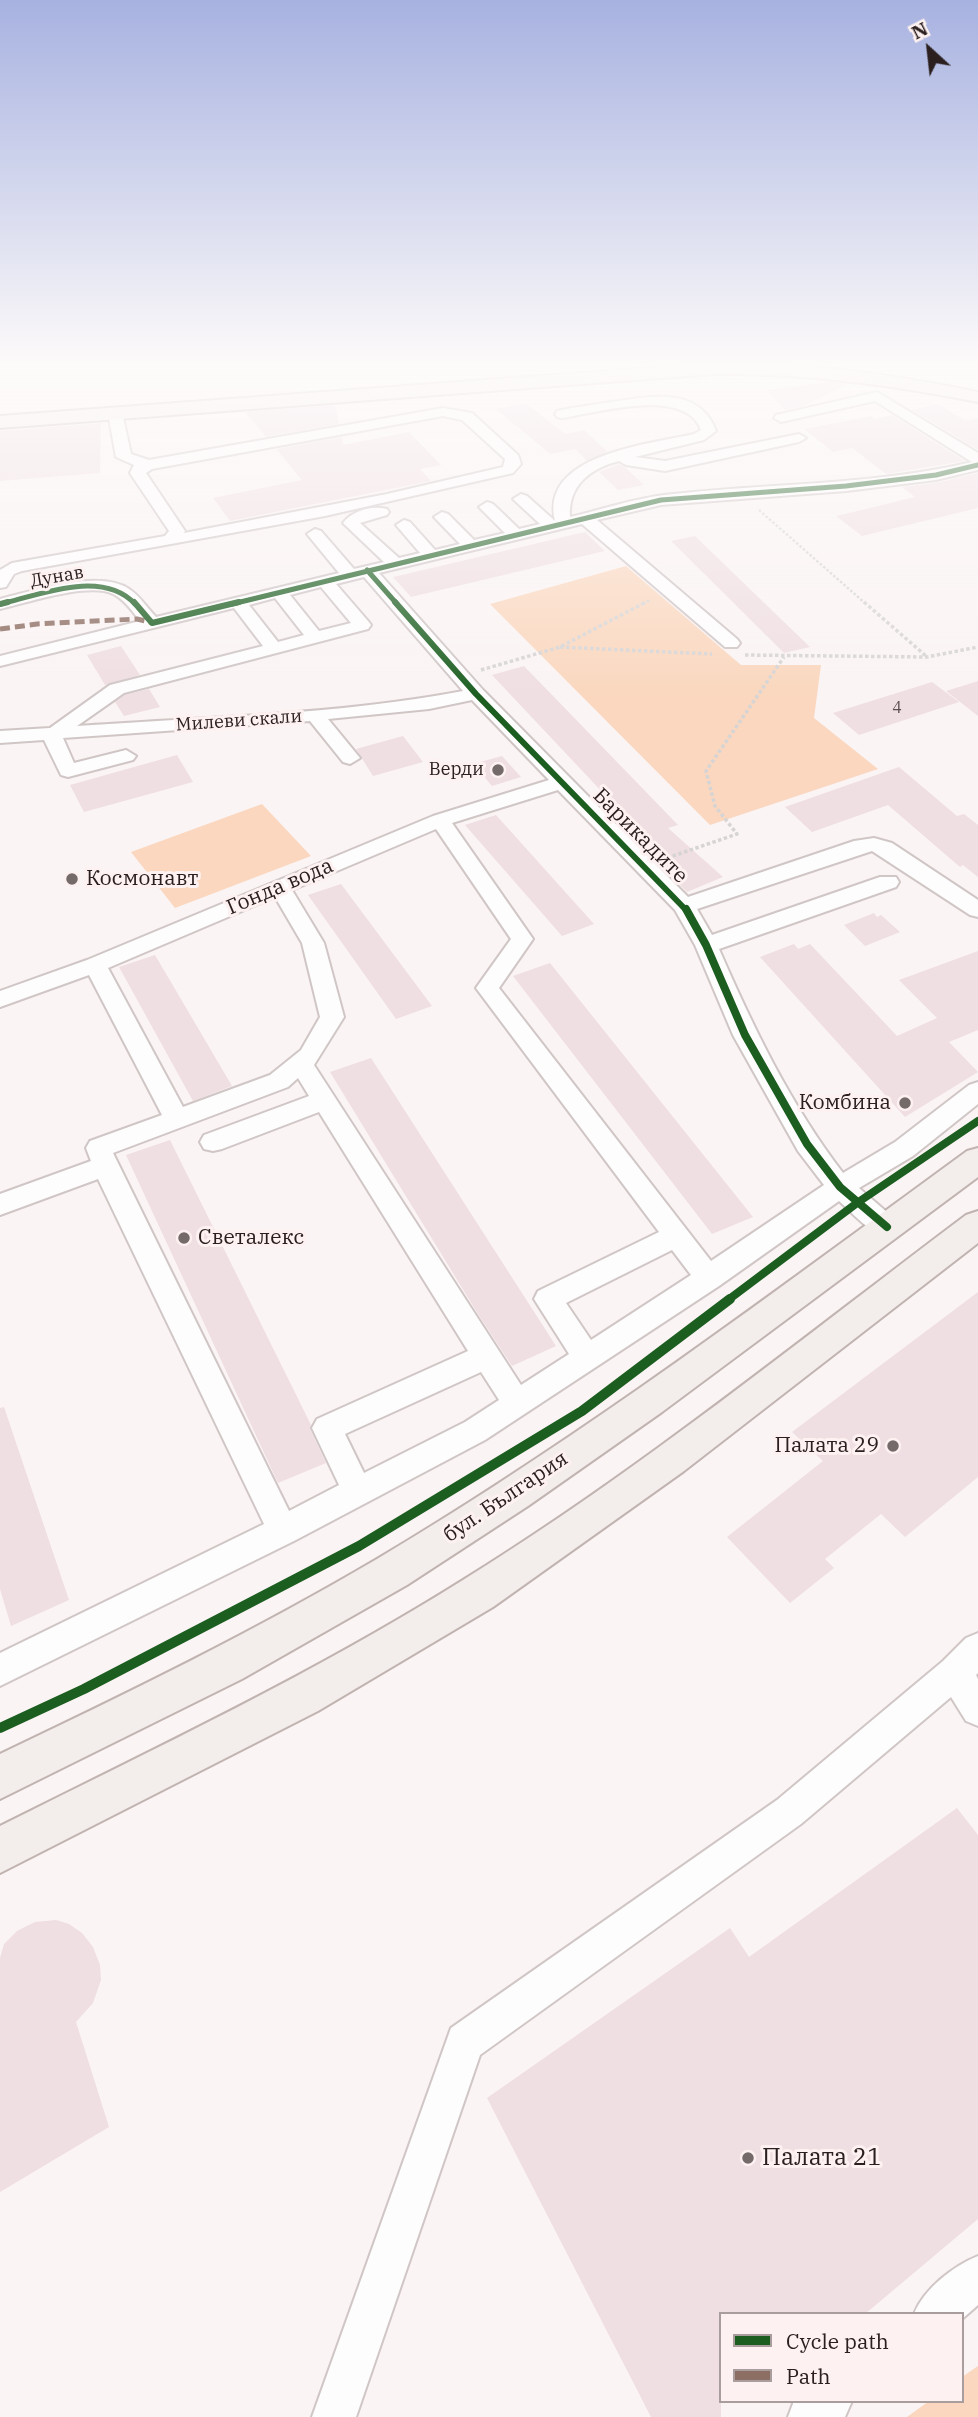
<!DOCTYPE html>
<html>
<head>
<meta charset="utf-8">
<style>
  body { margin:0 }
  #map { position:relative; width:978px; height:2417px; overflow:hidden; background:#fbf4f4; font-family:"IBM Plex Serif",serif }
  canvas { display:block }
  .legend { position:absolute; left:719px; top:2312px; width:245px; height:91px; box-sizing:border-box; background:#fef1f1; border:2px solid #aa9d9d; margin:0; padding:9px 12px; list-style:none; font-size:21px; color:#2b201f }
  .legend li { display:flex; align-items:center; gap:14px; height:35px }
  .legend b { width:35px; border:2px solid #aa9d9d }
  .north { position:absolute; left:894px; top:14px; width:70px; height:70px; -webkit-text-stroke:5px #fef1f1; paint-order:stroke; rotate:333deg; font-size:19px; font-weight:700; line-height:28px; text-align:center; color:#2b201f }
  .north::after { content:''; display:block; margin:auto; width:24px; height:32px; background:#2b201f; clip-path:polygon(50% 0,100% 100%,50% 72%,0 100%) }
</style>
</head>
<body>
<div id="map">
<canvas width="978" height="2417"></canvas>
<ul class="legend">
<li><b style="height:9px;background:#1b5e20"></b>Cycle path</li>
<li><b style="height:9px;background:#8d6e63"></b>Path</li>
</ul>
<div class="north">N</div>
</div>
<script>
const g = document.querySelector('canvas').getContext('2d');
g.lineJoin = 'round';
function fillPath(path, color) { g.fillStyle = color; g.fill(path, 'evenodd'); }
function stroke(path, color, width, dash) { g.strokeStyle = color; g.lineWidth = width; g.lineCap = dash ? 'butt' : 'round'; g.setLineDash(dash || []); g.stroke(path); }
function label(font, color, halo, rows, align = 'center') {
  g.font = font + ' "IBM Plex Serif",serif'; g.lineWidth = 6; g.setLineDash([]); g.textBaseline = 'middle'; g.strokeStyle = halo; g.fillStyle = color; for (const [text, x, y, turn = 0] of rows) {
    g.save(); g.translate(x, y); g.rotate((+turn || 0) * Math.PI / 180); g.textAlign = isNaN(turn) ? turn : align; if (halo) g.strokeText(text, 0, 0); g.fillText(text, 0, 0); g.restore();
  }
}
const green = new Path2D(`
  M626 566 741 665H821L814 718 878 769 710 825 490 604Z
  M262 804 311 856 175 908 131 852Z
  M978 2366V2417H907L929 2401H962V2377Z`);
const building = new Path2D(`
  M828 382 848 384 801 407 785 410 767 390Z
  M526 403 565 434 584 430 608 452 587 461 575 449 550 454 496 409Z
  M938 404 966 421 978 418V450L912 410Z
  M335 405 339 424 266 437 245 412Z
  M892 415 965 461 886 474 852 448 833 452 804 429 871 416 875 419Z
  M101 423 100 473 0 481V431Z
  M409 432 441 465 420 469 431 481 230 521 213 498 302 480 276 449 342 437 343 445Z
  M619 464 625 467 644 485 618 490 599 472Z
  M978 473V508L862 536 836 516 915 497 902 487 936 483Z
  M585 532 605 551 411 597 393 577Z
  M695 536 696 537 810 647 784 653 671 541Z
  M121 646 140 675 105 685 87 655Z
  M524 666 678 825 668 828 723 877 687 892 662 867 670 864 492 675Z
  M978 681V716L946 691Z
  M932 682 959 702 859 735 833 713Z
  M149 689 160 707 124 716 115 702 125 695Z
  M403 736 423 762 373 776 356 749Z
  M177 755 193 782 84 812 70 785Z
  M502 756 521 777 492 786 473 764Z
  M899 767 957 816 964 814 978 825V877L963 865 960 867 888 805 812 832 785 807Z
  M496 815 594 924 562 936 465 825Z
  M341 884 432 1006 396 1019 308 895Z
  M874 913 877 917 881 915 900 932 865 946 844 925Z
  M794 944 798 949 810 944 897 1036 937 1018 899 980 978 951V1030L949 1042 978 1072 905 1117 760 957Z
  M155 955 232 1086 193 1101 119 967Z
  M550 963 753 1217 712 1234 513 976Z
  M371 1058 556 1346 512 1366 478 1314 330 1072Z
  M170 1140 311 1425 310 1429 326 1463 278 1483 126 1155Z
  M978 1292V1477L905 1537 881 1514 825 1559 834 1568 790 1603 727 1537 823 1461 792 1432Z
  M4 1407 69 1600 11 1626 0 1589V1408Z
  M957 1808 978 1835V2219L865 2314H721V2417H651L487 2098 730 1928 749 1957Z
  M56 1920 69 1924 82 1933 93 1947 100 1965 101 1980 93 2003 76 2022 109 2127 0 2192V1958L4 1944 17 1931 35 1922Z`);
const pathFar1 = new Path2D(`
  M759 510 866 604
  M643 604 650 600`);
const path = new Path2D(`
  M864 602 926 656
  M560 647 712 654
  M745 655 927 657 978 647
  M481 670 560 647 646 602
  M667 858 737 834 715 806 706 771 784 657`);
const minor = new Path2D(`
  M877 392 978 453V470L936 480 846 491 661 505 597 520 737 639 740 643 737 647H725L582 524 379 573 483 690 688 897 854 841 874 838 892 843 978 900V917L970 915 872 851 697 909 712 935 880 877H896L899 882 896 887 719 949C753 1027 790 1104 843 1173L895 1142 969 1085 978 1082V1104L913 1156 859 1188 896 1220 900 1227 896 1234C875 1241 855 1215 839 1201L719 1286 485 1440 294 1541 0 1686V1653L264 1524 98 1179 0 1215V1194L91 1161 86 1148 90 1141 162 1115 89 975 0 1007V991L87 960 433 816 549 780 472 700 429 709 328 719 360 758 350 764 343 762 310 721 63 738 74 763 126 750 136 756 133 760 68 777 61 775 44 740 0 743V731L50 728 110 685 263 646 234 608 0 666V656L140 621C133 612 124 599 113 594 88 582 27 603 0 609V599C32 591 100 569 129 589 140 596 147 608 156 617L339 573 307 534 315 529 321 531 354 569 384 562 343 523C352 511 372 505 387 509L389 512 387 515 360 523 399 558 420 553 396 525 404 520 410 522 435 550 460 544 434 517 442 512 448 514 474 540 505 533 479 507 487 502 493 504 519 529 540 524 513 499 521 494 527 496 555 521C539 454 651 444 694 434L701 430C685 386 597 413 562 418L557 417 555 414 557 411C575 407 593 405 611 402 648 397 699 385 716 431L704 440 635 457 665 461 799 434 806 438 799 442 665 471 626 465 619 461C591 468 568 485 570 517 600 510 632 499 664 495 766 483 871 486 972 462L875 401 781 422 774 418 776 415ZM364 577 463 691C337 715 205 717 77 726L124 693 368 629 371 625 368 621 336 584ZM321 587 351 623 319 631 290 595ZM275 598 304 635 278 642 249 605ZM558 790 675 910 695 945 733 1035 798 1151 824 1185 711 1261 499 988 533 939 452 823ZM436 829 511 939 476 988 659 1232 538 1291 534 1299 569 1354 521 1385 314 1065 344 1017 324 943 292 890ZM275 897 302 943 320 1017 301 1050 270 1075 183 1107 108 968ZM298 1078 309 1096 204 1135 200 1142 204 1149 213 1151 222 1149 319 1112 468 1351 317 1419 312 1428 339 1485 289 1511 113 1153 288 1087ZM672 1250 691 1275 591 1340 566 1303ZM481 1372 499 1400 465 1422 364 1473 345 1434Z
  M443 408 472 413 518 455 521 464 513 473 325 516 22 571 14 574 6 587 0 588V570L12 563 165 536 169 531 130 473 134 465 116 457 108 413 110 410 115 409 122 413 131 454 149 460ZM443 416 462 420 505 459 503 467 387 494 184 533 185 531 146 473 152 469Z
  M978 1633V1673L976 1675 978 1679V1726L966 1721 951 1697 801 1824 480 2055 356 2417H312L451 2028 777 1800 943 1661 966 1638Z
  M978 2256V2305L962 2319V2314H914C924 2289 953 2266 978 2256Z
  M794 2401H852L845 2417H788Z`);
const major = new Path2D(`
  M702 364C795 361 887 373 978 392V402C892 385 804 373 715 374L0 428V416Z
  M978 1148V1177L662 1412 528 1506 407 1585 242 1679 0 1799V1754C128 1693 255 1631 377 1559 582 1437 774 1292 967 1151Z
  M978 1211V1243L684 1471 493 1607 318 1711 0 1873V1826C156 1748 315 1673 463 1580 639 1471 801 1339 966 1215Z`);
const quiet = new Path2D(`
  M0 629 37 624 137 619 150 622`);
const cyclewayFar3 = new Path2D(`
  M367 570 397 604
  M1 604C41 594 103 569 135 604
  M232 604 661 500 846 486 936 475 978 465`);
const cyclewayFar2 = new Path2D(`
  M134 602 152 623 239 602
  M395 602 476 694 687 911
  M0 604 8 602`);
const cyclewayFar1 = new Path2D(`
  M686 909 706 945 745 1035 807 1144 840 1187 887 1227
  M728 1300 857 1203 978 1121`);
const cycleway = new Path2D(`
  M0 1728 84 1689 359 1546 582 1411 730 1299`);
const markers = [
  [498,770,7,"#746a6a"],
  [72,879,7,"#746a6a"],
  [905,1103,7,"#746a6a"],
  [184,1238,7,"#746a6a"],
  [893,1446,7,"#746a6a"],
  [748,2158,7,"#746a6a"]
];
const farNumbernames = [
  ["4",897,708]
];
const farStreetnames = [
  ["Дунав",57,577,-10],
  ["Милеви скали",239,721,-4]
];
const farPoinames = [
  ["Верди",484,770]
];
const streetNames = [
  ["Барикадите",640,836,45],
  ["Гонда вода",280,887,-23],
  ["бул. България",506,1497,-34]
];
const poiNames = [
  ["Космонавт",86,879],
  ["Комбина",891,1103,"right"],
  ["Светалекс",198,1238],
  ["Палата 29",879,1446,"right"]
];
const nearPoinames = [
  ["Палата 21",762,2158]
];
fillPath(green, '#fad7be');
fillPath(building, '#efdee2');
stroke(minor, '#d0c6c6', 4);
stroke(major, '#c1b4b0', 4);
stroke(pathFar1, '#d6d4d4', 2.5, [2.5, 2]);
stroke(path, '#d6d4d4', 3.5, [3.5, 2.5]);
fillPath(minor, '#fefdfd');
fillPath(major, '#f3edec');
stroke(quiet, '#8d6e63', 5, [10, 5]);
stroke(cyclewayFar3, '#1b5e20', 5);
stroke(cyclewayFar2, '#1b5e20', 6);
stroke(cyclewayFar1, '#1b5e20', 8);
stroke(cycleway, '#1b5e20', 10);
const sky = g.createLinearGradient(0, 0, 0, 699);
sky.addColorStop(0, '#a7b2e0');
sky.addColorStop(0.52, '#fdfafa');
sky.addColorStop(1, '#fdfafa00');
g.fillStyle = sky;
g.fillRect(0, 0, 978, 699);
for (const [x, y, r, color] of markers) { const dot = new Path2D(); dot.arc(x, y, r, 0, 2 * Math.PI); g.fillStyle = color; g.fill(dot); stroke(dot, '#fef1f1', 2.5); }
label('16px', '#5c5050', null, farNumbernames);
label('18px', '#2b201f', '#fef1f1', farStreetnames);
label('18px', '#2b201f', '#fef1f1', farPoinames, 'right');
label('21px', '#2b201f', '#fef1f1', streetNames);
label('21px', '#2b201f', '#fef1f1', poiNames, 'left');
label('24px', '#2b201f', '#fef1f1', nearPoinames, 'left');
</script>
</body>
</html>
